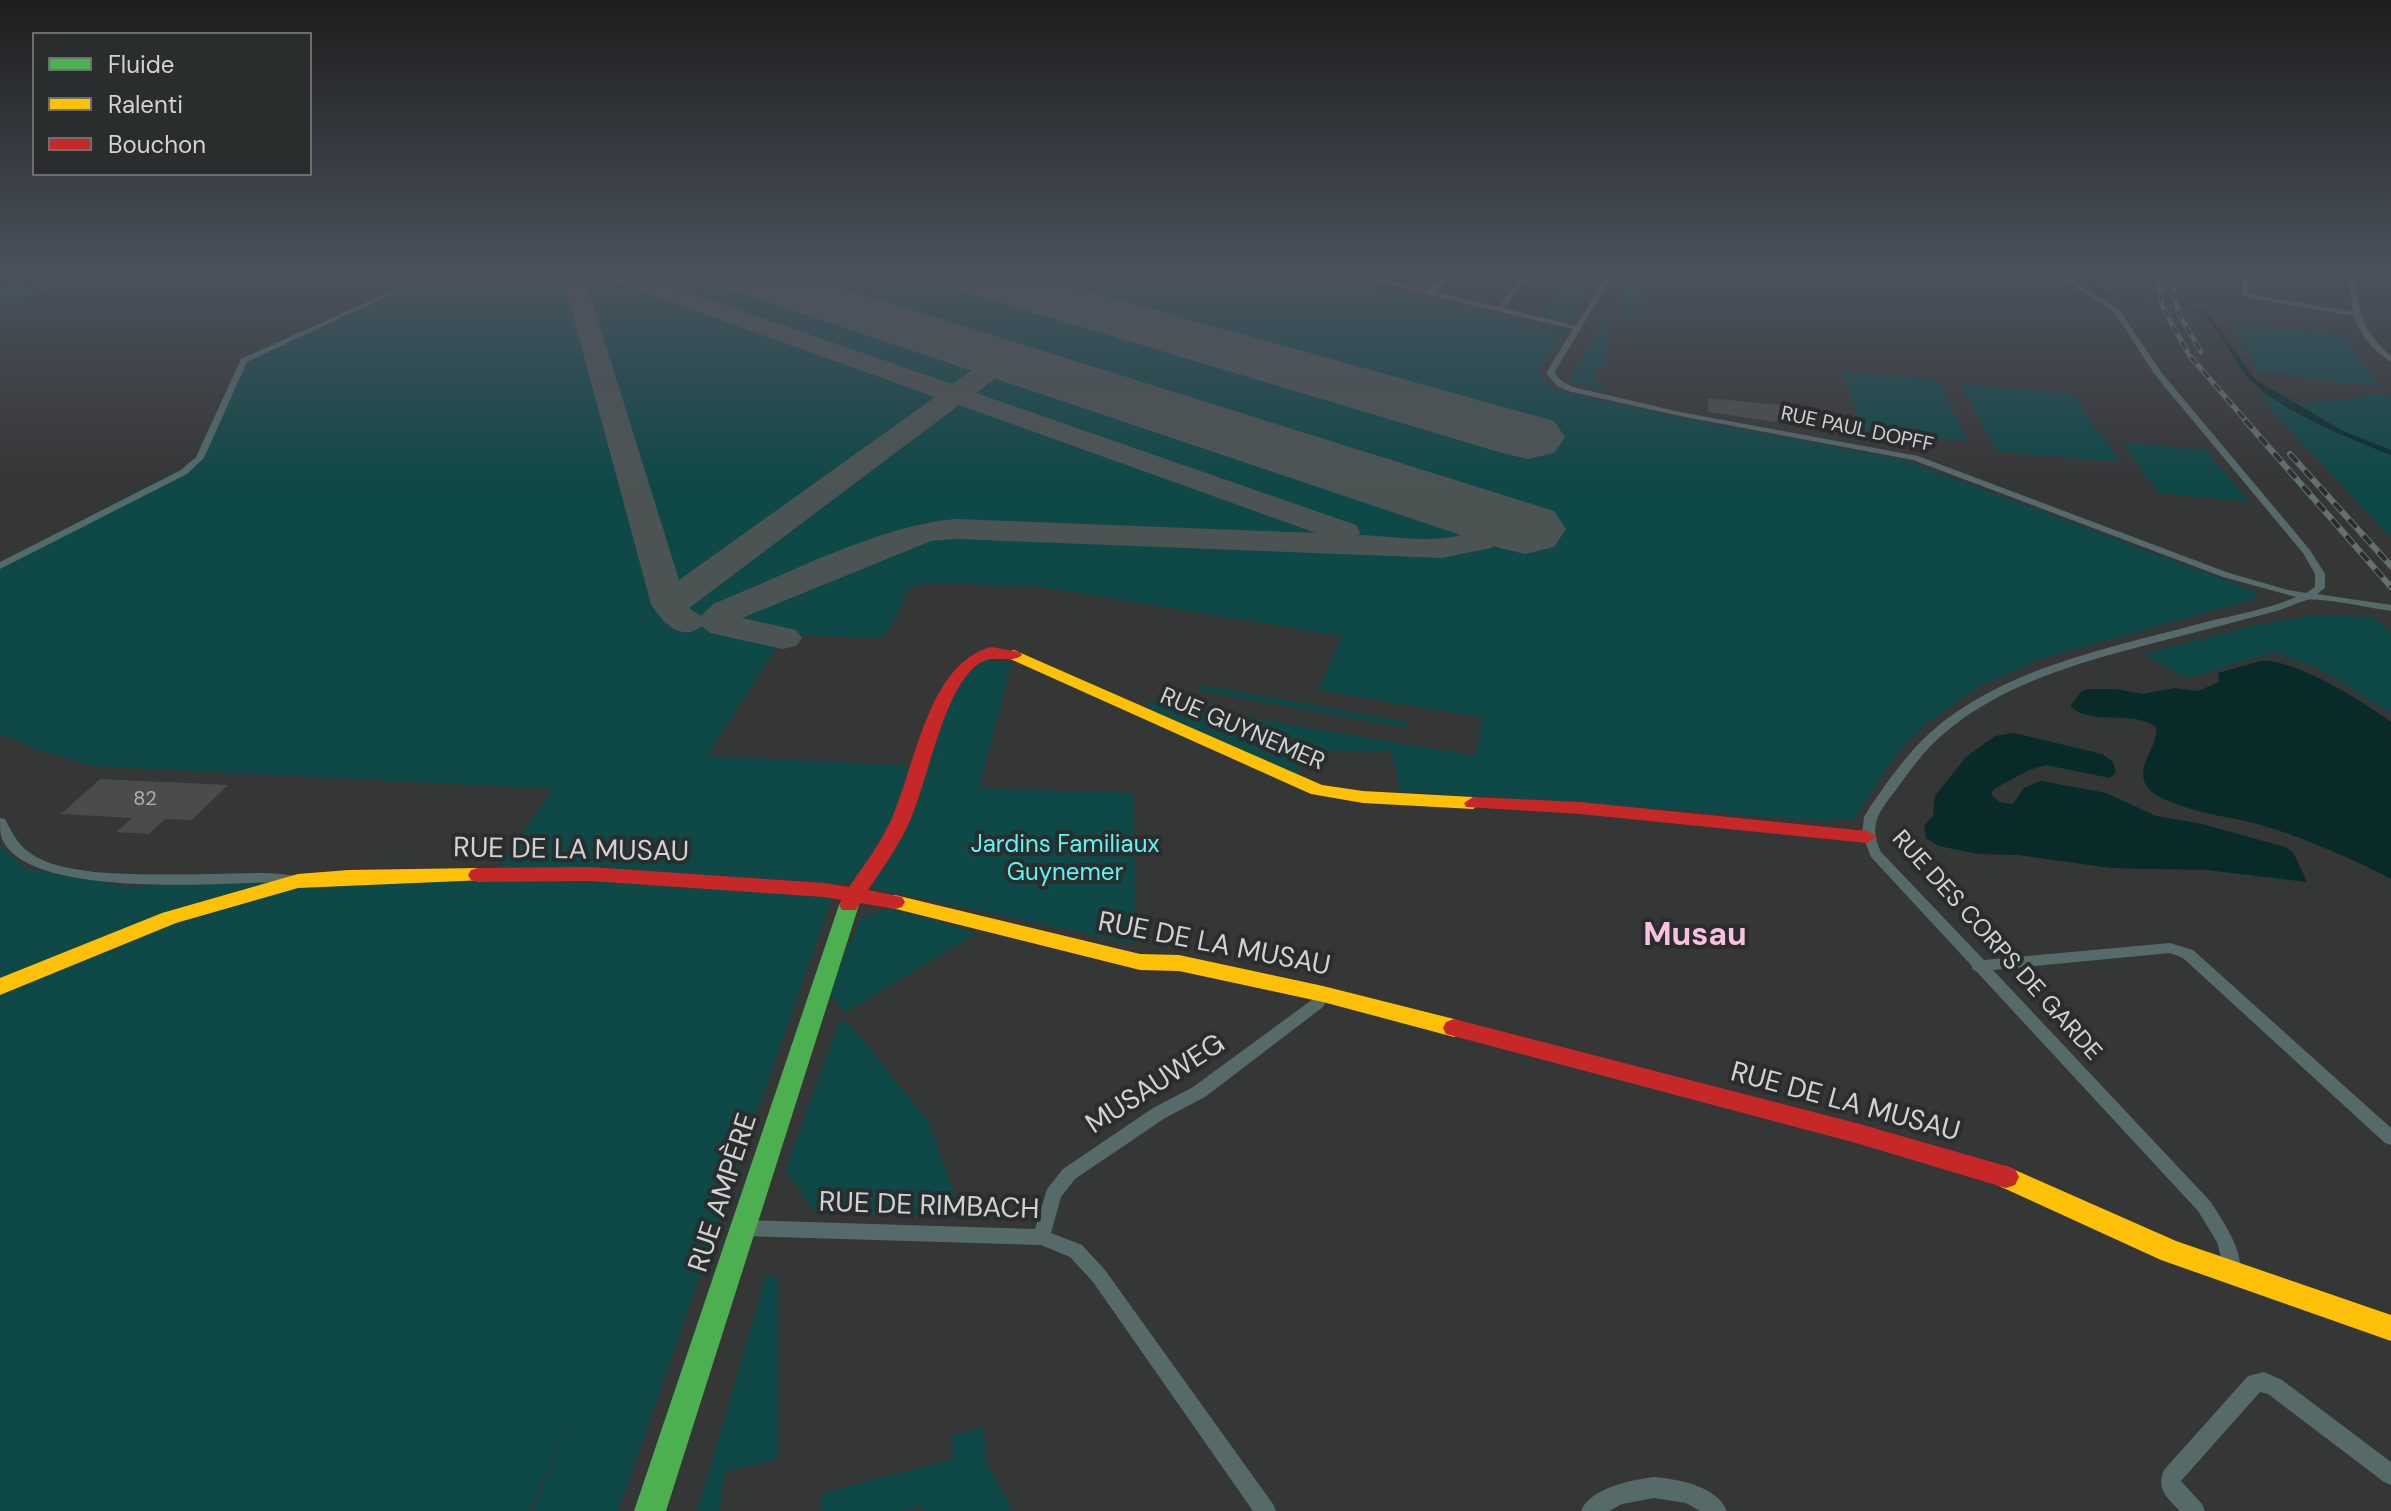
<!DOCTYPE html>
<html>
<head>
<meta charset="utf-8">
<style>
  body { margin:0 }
  #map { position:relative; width:2391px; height:1511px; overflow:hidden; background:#353636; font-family:"DM Sans",sans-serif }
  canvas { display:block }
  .legend { position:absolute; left:32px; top:32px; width:280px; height:144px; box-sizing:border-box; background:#2a2d2d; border:2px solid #6d6f6f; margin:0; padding:10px 14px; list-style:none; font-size:24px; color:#d1d3d3 }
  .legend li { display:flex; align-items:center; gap:16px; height:40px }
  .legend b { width:40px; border:2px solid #6d6f6f }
</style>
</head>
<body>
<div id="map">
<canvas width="2391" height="1511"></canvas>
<ul class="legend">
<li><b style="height:10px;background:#4caf50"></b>Fluide</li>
<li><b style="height:10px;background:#ffc107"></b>Ralenti</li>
<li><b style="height:10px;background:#c62828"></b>Bouchon</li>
</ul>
</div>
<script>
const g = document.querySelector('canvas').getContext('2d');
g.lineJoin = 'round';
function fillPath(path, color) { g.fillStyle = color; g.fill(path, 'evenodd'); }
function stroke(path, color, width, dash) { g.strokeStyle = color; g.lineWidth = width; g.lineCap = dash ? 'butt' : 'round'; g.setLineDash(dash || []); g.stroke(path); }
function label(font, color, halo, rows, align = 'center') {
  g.font = font + ' "DM Sans",sans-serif'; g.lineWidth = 8; g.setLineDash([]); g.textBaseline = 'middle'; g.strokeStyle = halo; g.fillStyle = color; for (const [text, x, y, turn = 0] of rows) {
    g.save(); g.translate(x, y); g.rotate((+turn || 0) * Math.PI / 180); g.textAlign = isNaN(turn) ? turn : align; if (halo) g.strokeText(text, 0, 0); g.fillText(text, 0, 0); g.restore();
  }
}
const green = new Path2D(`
  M385 275H1324L1562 332 1538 373 1548 386 1559 391 1679 418 1904 460 2238 585 2255 592 2258 598 2044 658 1981 685 1928 722 1898 752 1854 819 1823 821 1400 791 1391 752 1296 750 1300 776 1196 733 1143 720 1150 701 1476 756 1483 718 1318 690 1342 636 1035 586 924 583 906 591 902 606 883 638 791 635 783 638 707 756 916 766 930 725 966 657 1012 663 979 788 1134 793 1135 944 838 881 618 1511H532L564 1430 529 1511H0V845L25 868 127 887 497 869 553 789 91 766 34 749 0 733V562L180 469 196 456 240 361 278 339 311 328 388 292 392 285Z
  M1567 275 1596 278 1568 321 1539 315Z
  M1631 275H1646L1645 319 1619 316 1622 290Z
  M13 283 54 289 12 303 0 301V287Z
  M1608 316 1605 367H1597L1595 383 1604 384V392L1568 380Z
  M2232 321 2344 335 2379 387 2257 371Z
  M1842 372 1937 380 1968 441 1864 432Z
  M1960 384 2072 394 2121 462 1997 451Z
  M2384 394 2391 397V538L2259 396 2284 395 2303 404Z
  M2121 442 2205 450 2250 502 2159 493Z
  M2316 615 2375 617 2391 633V713L2320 669 2274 652 2187 679 2143 654 2259 624Z
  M1199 685 1408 722 1406 728 1197 690Z
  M889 908 977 933 845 1013 828 992 861 919Z
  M840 1019 851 1026 929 1122 953 1191 959 1218 814 1211 785 1171Z
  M766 1275H778V1459L725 1472 719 1511H697Z
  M983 1427 987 1464 1014 1511H923L922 1505 901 1511H822V1493L953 1459 952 1436Z`);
const water = new Path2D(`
  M2085 275H2090V282C2124 310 2173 291 2208 314L2256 380 2343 431 2391 450V455C2348 438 2282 412 2250 380 2233 363 2216 320 2198 311 2163 293 2117 311 2086 284Z
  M2260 661C2294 658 2362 701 2391 722V879C2351 858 2298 835 2254 823 2230 817 2206 815 2182 806 2171 802 2152 796 2146 785 2135 765 2159 747 2156 727 2132 709 2092 727 2070 706L2082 691 2088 689H2116L2142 694 2175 688 2198 691 2219 682 2218 673Z
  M2014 733 2102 754 2113 762 2116 772 2110 778 2046 765 2029 770 1994 789 1991 794 1999 802 2013 804 2024 788 2040 781 2047 782 2106 793 2156 816 2202 824 2285 847 2293 852 2307 882 2207 870 2111 868 2018 855 1978 854 1939 846 1926 838 1924 826 1933 816 1935 796 1966 757 1995 736Z`);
const taxiway = new Path2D(`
  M562 275H584L679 580 935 397 609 280 606 275H639L952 384 995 354H1013L1017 359 1013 364 976 393 1356 525 1360 532 1359 535C1392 536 1433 544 1465 534 1487 527 1486 507 1514 514L1519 521 1491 548 1442 558 956 539 931 541 742 618 796 630 802 638 796 646 783 649 710 633 702 626C681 643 662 622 651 604ZM959 405 1316 533 956 519C879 525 786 575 713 604L701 616 689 608Z`);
const runway = new Path2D(`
  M715 275H801L1554 511 1566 529 1554 547 1525 554 1496 547 723 287Z
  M1030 275 1554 421 1565 437 1554 453 1528 459 1502 453 951 288 943 276Z`);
const building = new Path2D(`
  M1708 398 1819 409 1824 429 1708 412Z
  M100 779 228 785 192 820 165 819 149 834 116 832 132 818 61 814Z`);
const street = new Path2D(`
  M1355 275H1366L1428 290 1446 275H1453L1435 292 1498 307 1523 275H1529L1504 308 1576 326 1605 278 1589 275H1613L1554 373 1563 382 1573 387 1680 412 1918 456 2229 573 2288 590 2306 593 2315 587V574L2303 553 2155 375 2115 313 2057 275H2064L2120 311 2161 372 2310 550 2325 574V588L2317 594 2391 605V611C2375 609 2319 597 2307 600 2296 603 2285 609 2273 612 2244 620 2214 627 2185 635 2101 657 2008 677 1941 736 1924 751 1911 769 1898 787 1881 810 1867 823 1881 852L1984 960 2170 943 2193 950 2391 1128V1145L2385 1143 2183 958 2170 953 1993 970 2210 1201C2221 1218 2248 1256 2238 1277L2232 1279 2226 1277 2217 1242 2198 1211 1976 971 1973 970 1971 965 1871 857 1862 834 1864 817 1870 807C1888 781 1908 752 1932 731 2006 667 2110 648 2202 623 2233 615 2266 610 2296 597L2223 577 1913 460 1680 416 1568 391 1557 386 1546 373 1573 329 1429 295Z
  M2244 275H2250L2247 293 2253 295 2353 312 2349 275H2355C2358 312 2362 331 2391 356V362C2374 352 2360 335 2354 316L2250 298 2241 294Z
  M389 292 394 293 247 362 204 458 187 474 0 569V562L181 470 196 457 241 359Z
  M0 818 5 819C12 832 17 844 30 853 48 866 73 869 94 872 133 875 172 875 211 874 242 874 273 870 303 878L305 881 303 884 298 886 278 882C223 883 22 900 1 836 0 831 0 823 0 818Z
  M1323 988 1328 990 1330 994 1323 1007 1205 1097 1165 1118 1075 1179 1061 1197 1051 1233 1082 1245 1105 1270 1273 1504 1276 1511H1253L1093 1282 1070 1257 1041 1245 743 1236 737 1234 734 1228 737 1222 743 1220 1035 1229 1047 1189 1063 1169 1153 1108 1193 1087 1313 999 1318 990Z
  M2264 1372 2282 1380 2391 1462V1485L2384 1482 2268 1394 2260 1392 2181 1481 2202 1504 2205 1511H2180C2167 1498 2156 1489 2164 1470L2248 1376Z
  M1654 1477C1678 1479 1717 1486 1727 1511H1700L1686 1503 1654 1498 1622 1504 1609 1511H1581C1590 1488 1631 1480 1654 1477Z`);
const fast = new Path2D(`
  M849 898 856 900 859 905 666 1511H634L839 905 842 900Z`);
const slow = new Path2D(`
  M1014 650 1322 785 1363 791 1473 797 1482 803 1473 809 1363 803 1311 794 1008 658 1006 655 1008 652Z
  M478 868 485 870 488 875 485 880 298 888 176 923 0 995V978L162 913 298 874 348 870Z
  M895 895 1140 954 1179 955 1323 986 1454 1019 1462 1022 1465 1028 1462 1034 1454 1037 1323 1002 1179 971 1140 970 888 907 885 902 888 897Z
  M2006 1166 2176 1241 2391 1315V1341L2161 1260 1997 1185 1993 1177 1997 1169Z`);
const jam = new Path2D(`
  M991 647 1020 652 1022 655C1011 665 993 652 977 665 943 692 929 776 912 816 901 843 884 866 868 890L902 897 905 902 902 907 895 909 860 903 856 910H842L839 905 842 900 824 897 590 881 478 882 471 880 468 875 471 870 478 868 590 867 824 883 849 887C864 865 881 843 892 818 915 767 928 663 991 647Z
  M1473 797 1580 802 1867 831 1877 837 1867 843 1580 814 1466 807 1464 803Z
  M1454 1019 1856 1123 2006 1166 2015 1169 2019 1177 2015 1185 2006 1188 1856 1143 1446 1034 1443 1028 1446 1022Z`);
const railFar1 = new Path2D(`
  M2158 275 2162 306 2189 355 2247 422
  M2171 275 2178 312 2201 352`);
const rail = new Path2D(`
  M2245 420 2391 587
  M2290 454 2391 566`);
const farStreetnames = [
  ["RUE PAUL DOPFF",1857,430,12]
];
const numberNames = [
  ["82",145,800]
];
const streetNames = [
  ["RUE GUYNEMER",1242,730,23],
  ["RUE DES CORPS DE GARDE",1996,946,48]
];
const parkNames = [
  ["Jardins Familiaux",1065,846],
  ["Guynemer",1065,874]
];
const nearStreetnames = [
  ["RUE DE LA MUSAU",571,851,1],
  ["RUE DE LA MUSAU",1214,945,11],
  ["MUSAUWEG",1156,1085,-33],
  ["RUE DE LA MUSAU",1845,1103,15],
  ["RUE AMPÈRE",724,1193,-72],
  ["RUE DE RIMBACH",929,1207,2]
];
const districtNames = [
  ["Musau",1695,937]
];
fillPath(green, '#0e4847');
fillPath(water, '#082a29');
fillPath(taxiway, '#4c5453');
fillPath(runway, '#4c5453');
fillPath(building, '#4a4b4b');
fillPath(street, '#576a6a');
fillPath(fast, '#4caf50');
fillPath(slow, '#ffc107');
fillPath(jam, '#c62828');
stroke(railFar1, '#637170', 5);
stroke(rail, '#637170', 6);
stroke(railFar1, '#2a2d2d', 3, [9]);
stroke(rail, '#2a2d2d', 4, [11]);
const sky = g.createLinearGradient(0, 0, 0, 487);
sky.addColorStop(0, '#1d1e1e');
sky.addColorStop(0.56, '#4b525d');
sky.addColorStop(1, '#4b525d00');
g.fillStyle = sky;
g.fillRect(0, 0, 2391, 487);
label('20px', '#d1d3d3', '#2a2d2d', farStreetnames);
label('20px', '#afb1b1', null, numberNames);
label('24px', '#d1d3d3', '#2a2d2d', streetNames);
label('24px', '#5af7f4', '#2a2d2d', parkNames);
label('28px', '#d1d3d3', '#2a2d2d', nearStreetnames);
label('bold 32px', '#fabfe1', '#2a2d2d', districtNames);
</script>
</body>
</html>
